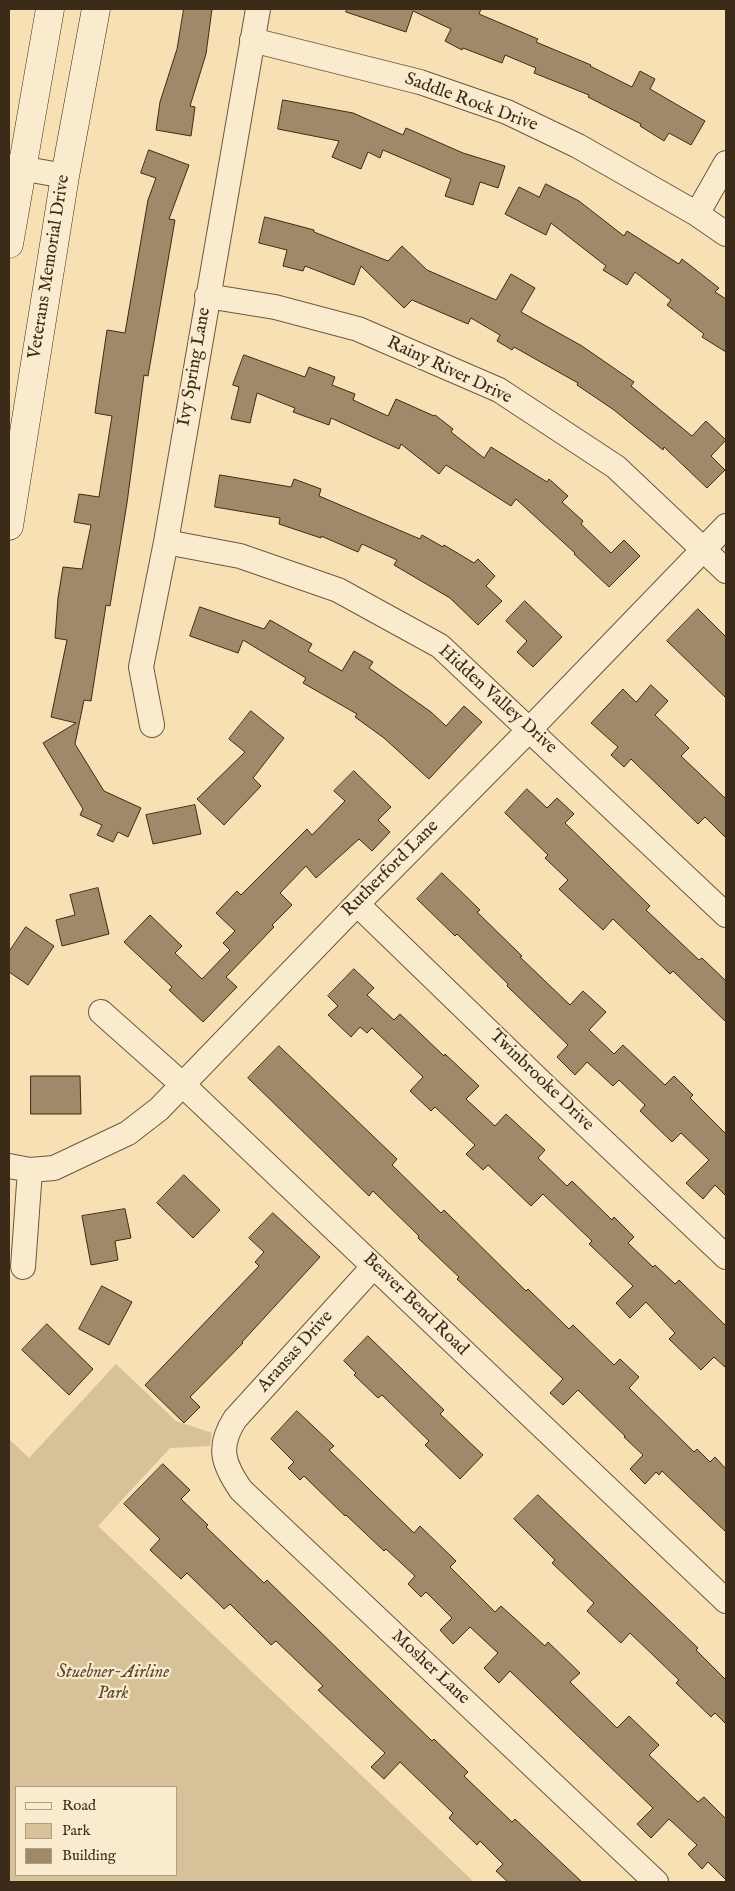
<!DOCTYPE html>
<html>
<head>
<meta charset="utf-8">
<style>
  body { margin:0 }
  #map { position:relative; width:735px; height:1891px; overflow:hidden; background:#f7e0b3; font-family:"IM FELL English",serif }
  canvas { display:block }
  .frame { position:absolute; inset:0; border:10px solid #3d2b19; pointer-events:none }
  .legend { position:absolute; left:15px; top:1786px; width:162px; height:90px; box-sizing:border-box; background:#faebce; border:1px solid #ae9e86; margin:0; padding:6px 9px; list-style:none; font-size:15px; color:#3d2b19 }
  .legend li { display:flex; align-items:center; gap:10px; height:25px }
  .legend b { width:25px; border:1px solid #ae9e86 }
</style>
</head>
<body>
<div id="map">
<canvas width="735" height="1891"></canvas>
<div class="frame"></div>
<ul class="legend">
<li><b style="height:6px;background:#faebce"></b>Road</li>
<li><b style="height:14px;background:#d7c199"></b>Park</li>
<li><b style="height:14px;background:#9e8969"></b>Building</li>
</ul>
</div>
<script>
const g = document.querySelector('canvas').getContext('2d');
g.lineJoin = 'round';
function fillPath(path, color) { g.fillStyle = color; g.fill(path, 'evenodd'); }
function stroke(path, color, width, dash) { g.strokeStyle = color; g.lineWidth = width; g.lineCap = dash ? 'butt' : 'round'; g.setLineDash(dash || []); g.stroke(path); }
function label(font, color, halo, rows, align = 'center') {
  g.font = font + ' "IM FELL English",serif'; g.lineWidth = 4.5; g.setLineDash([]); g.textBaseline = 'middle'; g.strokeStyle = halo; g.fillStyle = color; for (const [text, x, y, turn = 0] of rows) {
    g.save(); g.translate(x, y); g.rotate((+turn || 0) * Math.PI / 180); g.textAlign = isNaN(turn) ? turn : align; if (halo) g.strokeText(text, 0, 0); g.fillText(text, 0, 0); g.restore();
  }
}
const green = new Path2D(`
  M116 1364 176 1421 212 1433 210 1446 170 1448 98 1526 474 1882H9V1439L29 1458ZM16 1787H176V1875H16Z`);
const building = new Path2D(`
  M184 9H212L206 54 190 106 195 107 191 136 156 130 160 102 177 49Z
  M347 9H481L479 14 538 39 536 42 591 65 590 66 632 87 640 71 655 79 650 89 705 121 691 145 669 133 664 141 640 126 641 124 588 97 589 95 534 73 536 68 505 55 502 63 463 48 462 50 445 41 451 29 413 11 406 32 346 12Z
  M283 100 353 113 403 135 406 128 463 153 505 166 498 188 480 182 473 205 445 196 451 179 383 150 380 158 368 152 361 169 332 157 339 141 278 129Z
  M149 150 189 165 169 219 175 220 148 376 144 375 127 503 110 606 106 605 91 701 84 700 75 744 104 791 141 808 128 837 118 832 113 842 97 835 102 825 80 815 83 809 43 743 76 723 51 717 67 640 55 638 58 598 63 567 82 569 91 525 74 522 79 494 99 497 112 416 95 413 99 384 107 330 125 333 148 200 156 178 141 173Z
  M546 184 579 201 624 236 627 231 679 264 682 259 719 288 715 292 726 299V352L702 337 704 334 667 305 671 300 635 272 627 285 603 270 606 266 551 223 546 235 505 214 519 187 539 197Z
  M265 217 314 230V232L388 261 402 246 427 270 496 300 511 274 535 288 521 312 582 346 634 382 631 386 692 436 706 421 726 440 711 456 725 470 707 488 664 447 663 450 614 410 577 385 578 383 514 347 512 350 497 341 500 335 471 318 468 324 412 300 404 308 361 266 354 285 305 266 303 271 283 266 287 250 259 243Z
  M244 355 305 377 309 367 335 377 332 385 355 394 353 400 388 416 396 399 434 416 435 415 453 429 451 432 484 458 491 447 547 482 549 479 568 496 562 502 583 521 581 524 611 553 624 540 640 556 609 587 574 554 575 553 516 499 511 506 446 465 439 474 401 444 399 449 331 418 329 425 293 412 295 408 257 393 250 423 231 419 239 387 233 385Z
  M220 475 291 487 294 479 321 489 319 496 420 539 422 535 443 547 444 545 474 563 478 559 495 576 486 586 502 601 478 625 450 598 394 565 397 560 362 544 358 552 321 536V538L279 524 280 518 215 507Z
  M525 601 562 637 533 667 517 652 527 641 506 621Z
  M200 607 264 629 270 620 312 644 308 651 342 671 354 651 373 662 369 668 431 712 446 726 464 706 482 722 429 779 384 738 355 717 357 714 303 683 306 678 243 640 238 653 190 636Z
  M698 609 726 637V698L667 641Z
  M651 685 668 701 655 715 689 748 681 756 726 799V838L705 817 698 824 631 759 624 767 611 755 618 747 591 723 623 689 636 702Z
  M251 711 284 738 253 778 261 786 224 825 197 799 245 752 229 739Z
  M354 771 391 807 378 820 390 832 372 851 359 839 316 878 306 866 280 893 292 905 272 925 274 927 226 977 237 987 203 1022 169 990 172 987 124 942 150 915 182 946 175 953 202 979 230 950 223 943 235 931 216 913 237 891 241 895 307 829 312 835 345 801 334 791Z
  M527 789 547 808 557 798 574 814 565 823 650 906 646 910 699 960 702 958 726 981V1022L673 971 670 974 613 919 603 930 559 889 568 880 545 858 548 855 505 813Z
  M195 805 201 834 153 844 146 815Z
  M442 873 480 910 477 912 522 956 520 957 570 1005 583 991 606 1012 589 1030 614 1054 623 1045 665 1085 674 1076 693 1095 690 1098 726 1134V1196L715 1185 703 1199 686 1183 709 1160 681 1133 672 1142 640 1111 645 1105 619 1080 613 1086 587 1062 575 1075 557 1057 568 1045 507 986 508 984 457 934 455 936 417 899Z
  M98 888 109 934 62 946 56 920 75 915 70 895Z
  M26 927 54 946 28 985 9 972V952Z
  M354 969 374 988 367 995 394 1020 400 1014 444 1056 445 1054 479 1086 466 1099 495 1126 506 1114 545 1150 538 1158 567 1186 572 1181 612 1220 614 1217 634 1237 628 1243 653 1267 655 1265 675 1284 679 1280 726 1326V1368L714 1357 701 1370 669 1339 675 1333 646 1302 630 1318 616 1303 633 1286 589 1244 592 1241 543 1194 531 1206 488 1165 483 1170 466 1154 475 1145 435 1107 431 1111 410 1091 423 1077 372 1028 367 1033 360 1027 351 1037 328 1015 338 1006 328 996Z
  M279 1046 397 1159 392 1165 441 1213 444 1210 526 1291 528 1289 569 1329 573 1325 614 1365 620 1359 639 1377 629 1388 694 1452 697 1449 710 1462 715 1457 726 1469V1532L662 1471 659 1475 656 1472 645 1484 630 1469 643 1455 624 1437 625 1436 578 1390 563 1405 550 1393 563 1379 457 1279 459 1277 418 1238 419 1236 373 1191 369 1196 248 1078Z
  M31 1076H80L81 1114H31Z
  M184 1175 220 1210 193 1238 157 1203Z
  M125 1209 131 1238 115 1241 118 1260 91 1265 82 1216Z
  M273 1213 320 1257 242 1342 243 1343 190 1397 200 1407 184 1423 145 1385 259 1266 255 1262 264 1252 249 1238Z
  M102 1286 132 1302 109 1345 79 1329Z
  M47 1324 93 1369 69 1395 22 1350Z
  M368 1336 444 1410 440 1414 483 1455 460 1479 425 1445 429 1441 382 1395 378 1398 354 1375 356 1373 344 1361Z
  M297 1411 334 1446 329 1450 414 1533 420 1526 456 1561 450 1567 495 1612 501 1606 545 1646 548 1642 580 1673 570 1682 617 1728 629 1716 659 1745 649 1755 698 1802 704 1797 726 1819V1880L708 1862 702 1869 688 1854 697 1845 669 1819 651 1838 637 1824 653 1808 510 1671 499 1683 484 1668 498 1653 470 1627 453 1644 440 1630 452 1618 426 1592 421 1597 408 1584 415 1576 386 1549 384 1551 346 1515 345 1516 304 1476 300 1480 288 1468 294 1462 271 1439Z
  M163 1464 190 1490 181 1499 208 1525 206 1527 264 1583 267 1580 432 1741 434 1739 468 1772 464 1776 512 1822 515 1819 582 1882H508L496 1871 503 1864 480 1841 477 1845 449 1818 453 1813 400 1762 384 1779 371 1767 385 1753 318 1690 323 1686 276 1641 271 1645 230 1604 224 1609 187 1573 181 1579 150 1550 160 1539 124 1504Z
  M538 1495 698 1648 696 1650 726 1680V1724L715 1713 711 1717 676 1683 679 1680 630 1633 621 1643 587 1611 594 1603 552 1563 555 1560 514 1519Z`);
const street = new Path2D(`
  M252 40 420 82 507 112 578 146 697 214 726 234
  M9 166 65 176
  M697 214 726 163
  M207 296 275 307 358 329 499 390 616 467 726 571
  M166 542 240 556 338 590 440 646 726 915
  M152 725 141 667 166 542 258 9
  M357 904 544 1085 726 1257
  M101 1012 183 1085 726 1601
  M9 1166 30 1170 54 1168 128 1133 159 1109 357 904 530 729 726 526
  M374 1266 235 1419C217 1447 223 1464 241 1490L656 1882
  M23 1267 30 1170`);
const secondary = new Path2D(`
  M9 244 50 9
  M9 526 65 176 96 9`);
const streetNames = [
  ["Saddle Rock Drive",471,103,20],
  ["Veterans Memorial Drive",50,267,-81],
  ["Ivy Spring Lane",195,367,-80],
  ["Rainy River Drive",449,371,25],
  ["Hidden Valley Drive",497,700,42],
  ["Rutherford Lane",391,869,-45],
  ["Twinbrooke Drive",541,1081,44],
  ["Beaver Bend Road",415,1305,44],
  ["Aransas Drive",296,1352,-48],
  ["Mosher Lane",430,1668,43]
];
const parkNames = [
  ["Stuebner-Airline",113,1673],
  ["Park",113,1694]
];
fillPath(green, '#d7c199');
fillPath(building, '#9e8969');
stroke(building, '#3d2b19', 1);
stroke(street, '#6c5840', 26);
stroke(secondary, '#3d2b19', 29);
stroke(street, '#faebce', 24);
stroke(secondary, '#faebce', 28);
label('18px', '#3d2b19', '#faebce', streetNames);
label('italic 18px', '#5c4933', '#faebce', parkNames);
</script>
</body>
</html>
